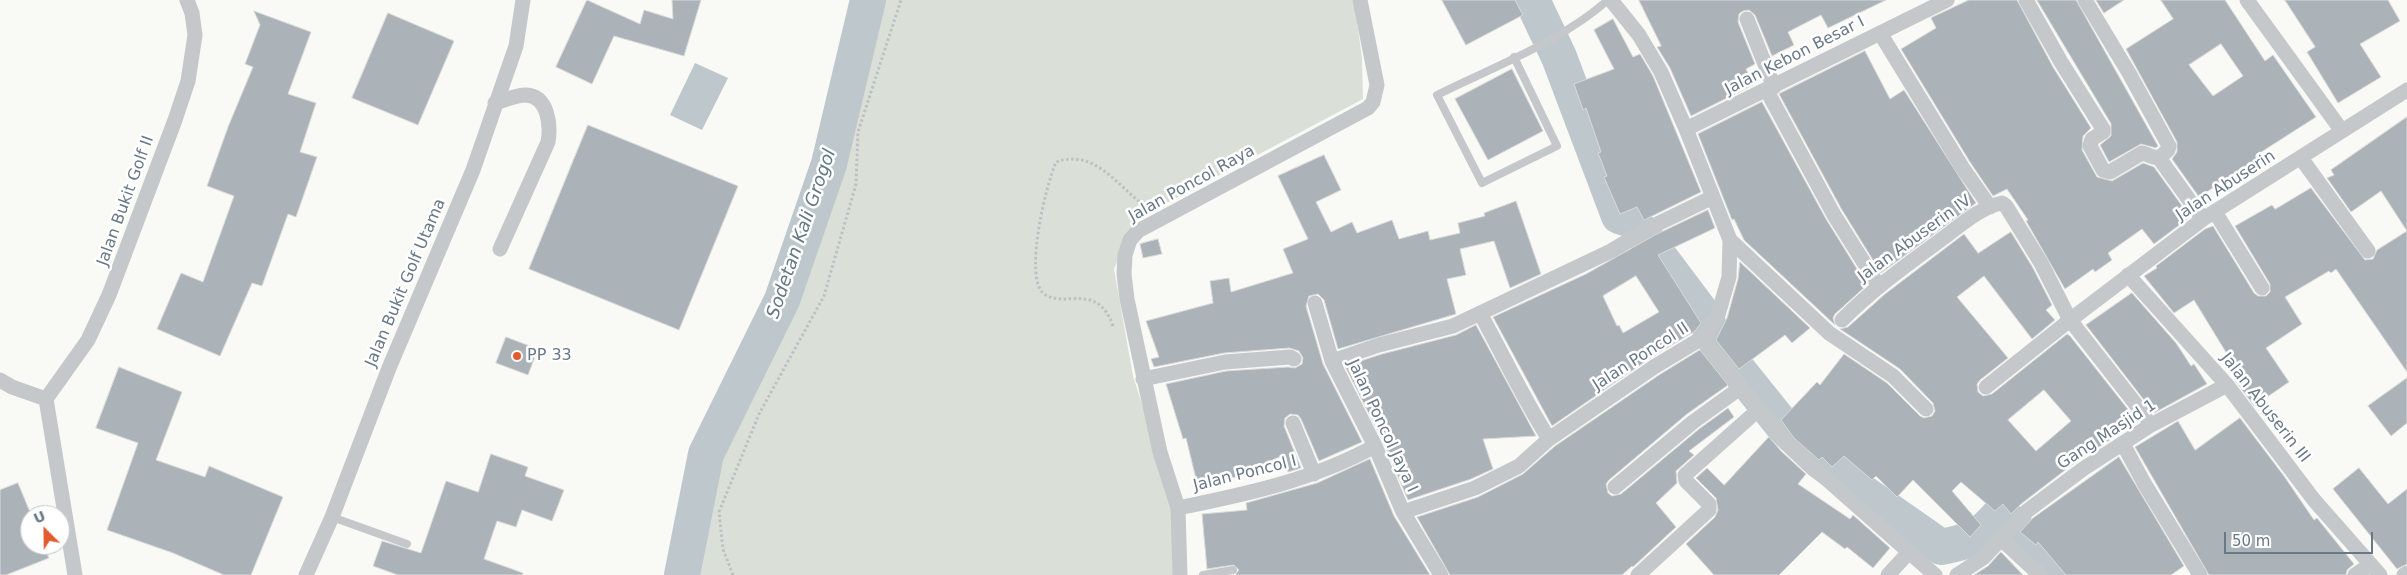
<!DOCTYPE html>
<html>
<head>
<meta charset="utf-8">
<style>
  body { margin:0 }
  #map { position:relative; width:2407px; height:575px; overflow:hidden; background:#f9f9f6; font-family:"DejaVu Sans",sans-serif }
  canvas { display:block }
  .north { position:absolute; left:20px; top:505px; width:50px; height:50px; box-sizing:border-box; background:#fff; border:1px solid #c3c9cf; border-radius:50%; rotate:337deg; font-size:14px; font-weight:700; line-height:20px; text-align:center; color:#687887 }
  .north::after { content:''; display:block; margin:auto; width:18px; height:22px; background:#e35b2c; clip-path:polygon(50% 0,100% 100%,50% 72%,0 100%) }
  .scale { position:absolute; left:2224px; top:532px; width:149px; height:22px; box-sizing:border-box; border:2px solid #687887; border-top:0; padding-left:6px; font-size:15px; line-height:18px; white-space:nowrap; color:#687887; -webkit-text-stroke:4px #fff; paint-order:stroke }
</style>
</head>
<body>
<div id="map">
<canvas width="2407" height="575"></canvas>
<div class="north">U</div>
<div class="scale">50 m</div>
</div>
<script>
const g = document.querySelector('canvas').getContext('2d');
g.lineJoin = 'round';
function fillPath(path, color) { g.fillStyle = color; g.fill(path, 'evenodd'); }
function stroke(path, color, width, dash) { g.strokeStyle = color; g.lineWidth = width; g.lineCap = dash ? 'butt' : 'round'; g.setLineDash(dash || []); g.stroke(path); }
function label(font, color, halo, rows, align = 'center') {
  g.font = font + ' "DejaVu Sans",sans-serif'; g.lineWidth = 5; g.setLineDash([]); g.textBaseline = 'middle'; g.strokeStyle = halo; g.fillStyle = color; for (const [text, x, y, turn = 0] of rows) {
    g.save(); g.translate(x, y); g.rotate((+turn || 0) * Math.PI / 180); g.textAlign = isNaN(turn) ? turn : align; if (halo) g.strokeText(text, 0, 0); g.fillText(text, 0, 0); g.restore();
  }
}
const green = new Path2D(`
  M868 0H1354L1362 58 1363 99 1135 220 1114 269 1133 376 1170 492 1180 575H682L706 454 782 300 829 164Z`);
const water = new Path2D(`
  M695 63 728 78 702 130 670 115Z`);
const river = new Path2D(`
  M1532 0 1559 57 1619 216 1632 220 1704 316 1718 345 1784 427 1819 460 1855 487 1941 547C1973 541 1980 537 2001 513L2061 575
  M682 575 706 454 782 300 829 164 868 0`);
const building = new Path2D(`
  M587 0 640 24 644 10 673 19 672 0H701L684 56 614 36 592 84 556 67Z
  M1442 0H1515L1523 15 1466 45Z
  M1639 0H1886L1828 28 1821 15 1788 32 1794 45 1772 56 1755 15 1749 10 1743 11 1739 14 1738 22 1755 64 1746 69 1753 85 1691 116 1670 68 1657 47 1661 46Z
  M1969 0H2017L2053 67 2091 128 2083 136 2082 150 2097 177 2112 181 2143 163 2154 167 2190 217 2154 244 2142 229 2108 253 2112 260 2095 272 2093 269 2065 289 2026 221 2028 220 2007 189 1993 196 1970 162 1901 49 1936 28 1931 18Z
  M2037 0H2076L2158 146 2156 148 2141 144 2109 162 2100 145 2111 136V124Z
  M2096 0H2124L2104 13Z
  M2161 0H2225L2265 61 2273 55 2316 117 2255 156 2259 162 2238 176 2236 173 2199 197 2172 159 2177 152V142L2126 49 2173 19ZM2221 44 2243 76 2213 96 2189 65Z
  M2285 0H2388L2400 21 2360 44 2381 77 2338 103 2307 52 2315 47Z
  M254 11 311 32 288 94 316 103 300 152 317 157 296 217 288 214 262 286 252 283 220 356 157 329 181 273 203 282 234 196 207 186 228 127 253 67 245 64 260 25Z
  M388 13 454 41 418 125 352 98Z
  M1613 19 1633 57 1640 54 1653 76 1701 192 1644 220 1637 207 1620 214 1604 177 1607 176 1598 153 1601 152 1586 108 1583 110 1574 84 1614 69 1594 30Z
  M1865 51 1890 99 1904 90 1976 203 1881 273 1842 210 1779 94Z
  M1512 69 1543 131 1488 160 1455 99Z
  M1762 102 1826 219 1867 285 1835 314 1833 318 1835 325 1744 240 1734 219 1732 220 1698 134Z
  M2407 117V231L2381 191 2351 212 2327 178 2334 175 2331 170Z
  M588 125 738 186 679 330 529 269Z
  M1324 155 1341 190 1316 202 1331 232 1352 222 1357 233 1392 220 1399 239 1428 231 1430 240 1460 233 1458 223 1485 216 1484 213 1516 201 1541 274 1510 288 1494 241 1460 249 1466 275 1447 279 1456 314 1338 349 1324 300 1318 294 1309 296 1306 306 1323 364 1362 442 1319 461 1301 419 1298 415 1290 414 1285 418 1284 426 1301 468 1288 472 1282 456 1247 471V474L1198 487 1186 438 1183 439 1166 384 1226 371 1288 367 1295 368 1302 364 1303 358 1299 351 1289 348 1224 353 1154 367 1151 359 1159 357 1146 321 1213 303 1210 281 1229 278 1231 292 1293 273 1283 249 1308 239 1278 176Z
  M2311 188 2365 260 2373 259 2377 250 2407 231V372L2336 269 2331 273 2329 271 2285 297 2302 324 2266 348 2289 382 2254 406 2232 376 2238 372 2194 300 2174 313 2144 276 2157 268 2156 266 2205 229 2213 226 2254 293 2258 296H2266L2270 292V284L2235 226 2272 205 2275 209Z
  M1708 210 1715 228 1658 255 1701 323 1695 331 1649 359 1552 426 1493 317 1586 274 1655 235ZM1636 276 1659 312 1623 333 1619 325 1617 326 1603 296Z
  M2011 232 2033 268 2052 305 2046 310 2055 320 2032 339 1984 276 1957 297 2008 358 1980 380 1977 384 1978 392 1983 396 1992 394 2067 334 2070 336 2138 422 2077 461 2021 504 2011 514 2003 504 1995 511 1961 482 1952 491 1981 525 1970 537 1913 480 1897 497 1876 476 1872 480 1844 456 1832 467 1822 457 1819 460 1794 438 1781 420 1817 382 1820 385 1844 354 1887 383 1920 416 1924 418 1932 416 1935 411 1933 403 1900 369 1840 329 1848 327 1885 294 1964 234 1978 253ZM2044 390 2071 421 2036 451 2008 420Z
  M1158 239 1162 254 1143 258 1140 244Z
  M1740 262 1810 328 1792 343 1785 335 1739 369 1716 340 1727 318 1738 279Z
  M2132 293 2176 343 2191 366 2194 364 2207 384 2154 413 2086 325Z
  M1476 325 1536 436 1483 439 1493 469 1471 479 1408 500 1383 442 1345 366 1382 354 1456 335Z
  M506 337 538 349 528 375 496 363Z
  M1700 350 1728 385 1687 414 1609 480 1606 484 1608 493 1612 496 1621 494 1699 429 1728 408 1734 417 1689 451 1694 455 1676 471 1677 483 1656 503 1676 527 1633 567 1632 566 1622 575H1450L1417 517 1478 497 1523 474 1555 446 1659 375Z
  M119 367 182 392 156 460 205 477 209 466 283 497 251 575H224L173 553 107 530 138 443 96 428Z
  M2407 378V423L2391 436 2368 406Z
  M2240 418 2284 476 2314 520 2317 518 2354 564 2347 570 2346 575H2209L2135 447 2178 421 2195 450Z
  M1769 437 1781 451 1806 474 1798 484 1850 519 1853 515 1890 548 1873 568 1847 547 1845 549 1822 532 1779 575H1714L1686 544 1715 517 1718 510 1716 498 1696 478 1707 468 1724 485Z
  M491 454 528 467 525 476 564 490 552 521 522 510 516 527 497 521 484 559 523 573 522 575H398L373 566 382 541 421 553 446 481 478 492Z
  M2119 457 2184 566 2171 575H2066L2038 542 2036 545 2020 532 2033 518Z
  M1370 459 1394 516 1430 575H1235L1239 570 1234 565 1207 569 1202 514 1247 510 1246 503 1317 483Z
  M2359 468 2388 504 2407 489V564L2397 569 2333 489Z
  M18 483 30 512V545H43L49 558 6 575H0V490Z
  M2001 552 2023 575H1974L1988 566Z`);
const path = new Path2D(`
  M1113 326C1097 280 1063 310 1043 293 1024 275 1046 185 1056 162 1095 148 1117 186 1146 207
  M733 575 723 549 719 512 759 414 824 296 856 184 858 132 901 0`);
const lane = new Path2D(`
  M1514 57 1557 146 1482 183 1437 95C1495 66 1559 43 1608 0
  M332 517 407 544
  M1203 575 1233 570`);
const street = new Path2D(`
  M2026 0 2061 62 2103 129V132L2092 139 2090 146 2103 170 2110 172 2142 153C2157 157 2155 162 2168 150L2169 146 2129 73 2085 0
  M2247 0 2342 131
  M1747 19 1774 87
  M1880 33 1962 167 1990 207
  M1767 91 1834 215 1878 285
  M495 103C505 100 516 95 526 95 548 96 551 125 548 142L500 249
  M1686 129 1947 0
  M2159 158 2203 219
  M2301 158 2368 251
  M2215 212 2262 288
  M1730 240 1829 333 1893 376 1926 409
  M2128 275 2227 385 2314 500 2380 575
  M1315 303 1332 361 1375 446 1403 512 1441 575
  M1480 313C1503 355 1523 398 1549 439
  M1842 320C1875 287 1908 264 1946 236 1962 224 1981 207 2002 203L2006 206 2041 263 2070 320 2145 416
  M1702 338 1787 444 1935 575
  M1332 361 1379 345 1453 326 1611 251 1651 227 1713 197
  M1143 379 1225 362 1290 357 1294 359
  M0 380 12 387 46 399
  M1986 387 2070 320 2203 219 2407 90
  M46 399 88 340 109 295 175 120 188 81 195 35 192 13 187 0
  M46 399 75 575
  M1293 423 1314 474
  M2123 444 2144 483 2200 575
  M1615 487 1693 422 1740 388
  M1178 508C1247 494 1313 480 1375 446
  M1403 512 1475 488 1519 466 1549 439 1654 367 1702 338 1718 315 1729 277 1730 240 1686 129 1661 72 1639 35 1611 0
  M2001 539 2040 575
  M306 575 332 517 389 368 473 170 516 46 523 0
  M1180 575 1178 508 1160 452 1127 299 1124 274 1125 255 1130 240 1138 231 1368 108 1373 102 1377 85 1360 0
  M1638 575 1709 510V504L1686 481 1685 475 1758 410
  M1888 575 1909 552
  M1957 575 1983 558 2027 511 2083 469 2151 425 2227 385
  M2355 575 2370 565
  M2404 575 2407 573`);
const markers = [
  [517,356,5,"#e35b2c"]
];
const streetNames = [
  ["Jalan Kebon Besar I",1795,56,-27],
  ["Jalan Poncol Raya",1192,184,-29],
  ["Jalan Abuserin",2226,186,-33],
  ["Jalan Bukit Golf II",126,201,-70],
  ["Jalan Abuserin IV",1915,239,-36],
  ["Jalan Bukit Golf Utama",406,283,-67],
  ["Jalan Poncol II",1641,357,-33],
  ["Jalan Abuserin III",2265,408,52],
  ["Jalan Poncol Jaya I",1382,426,65],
  ["Gang Masjid 1",2107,435,-33],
  ["Jalan Poncol I",1245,474,-14]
];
const poiNames = [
  ["PP 33",527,356]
];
const waterNames = [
  ["Sodetan Kali Grogol",802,234,-71]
];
fillPath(green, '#dae0d7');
fillPath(water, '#bec8cc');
stroke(river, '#bec8cc', 36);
fillPath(building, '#abb3b9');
stroke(building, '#dadad8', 1);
stroke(path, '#bec0c3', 3, [2.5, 2.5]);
stroke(lane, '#c4c8cb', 8);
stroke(street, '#c4c8cb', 15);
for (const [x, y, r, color] of markers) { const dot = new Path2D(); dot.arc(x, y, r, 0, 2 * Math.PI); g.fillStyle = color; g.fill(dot); stroke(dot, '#fff', 2); }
label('16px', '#687887', '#fff', streetNames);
label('16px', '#687887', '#fff', poiNames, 'left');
label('italic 18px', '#637982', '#fff', waterNames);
</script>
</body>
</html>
